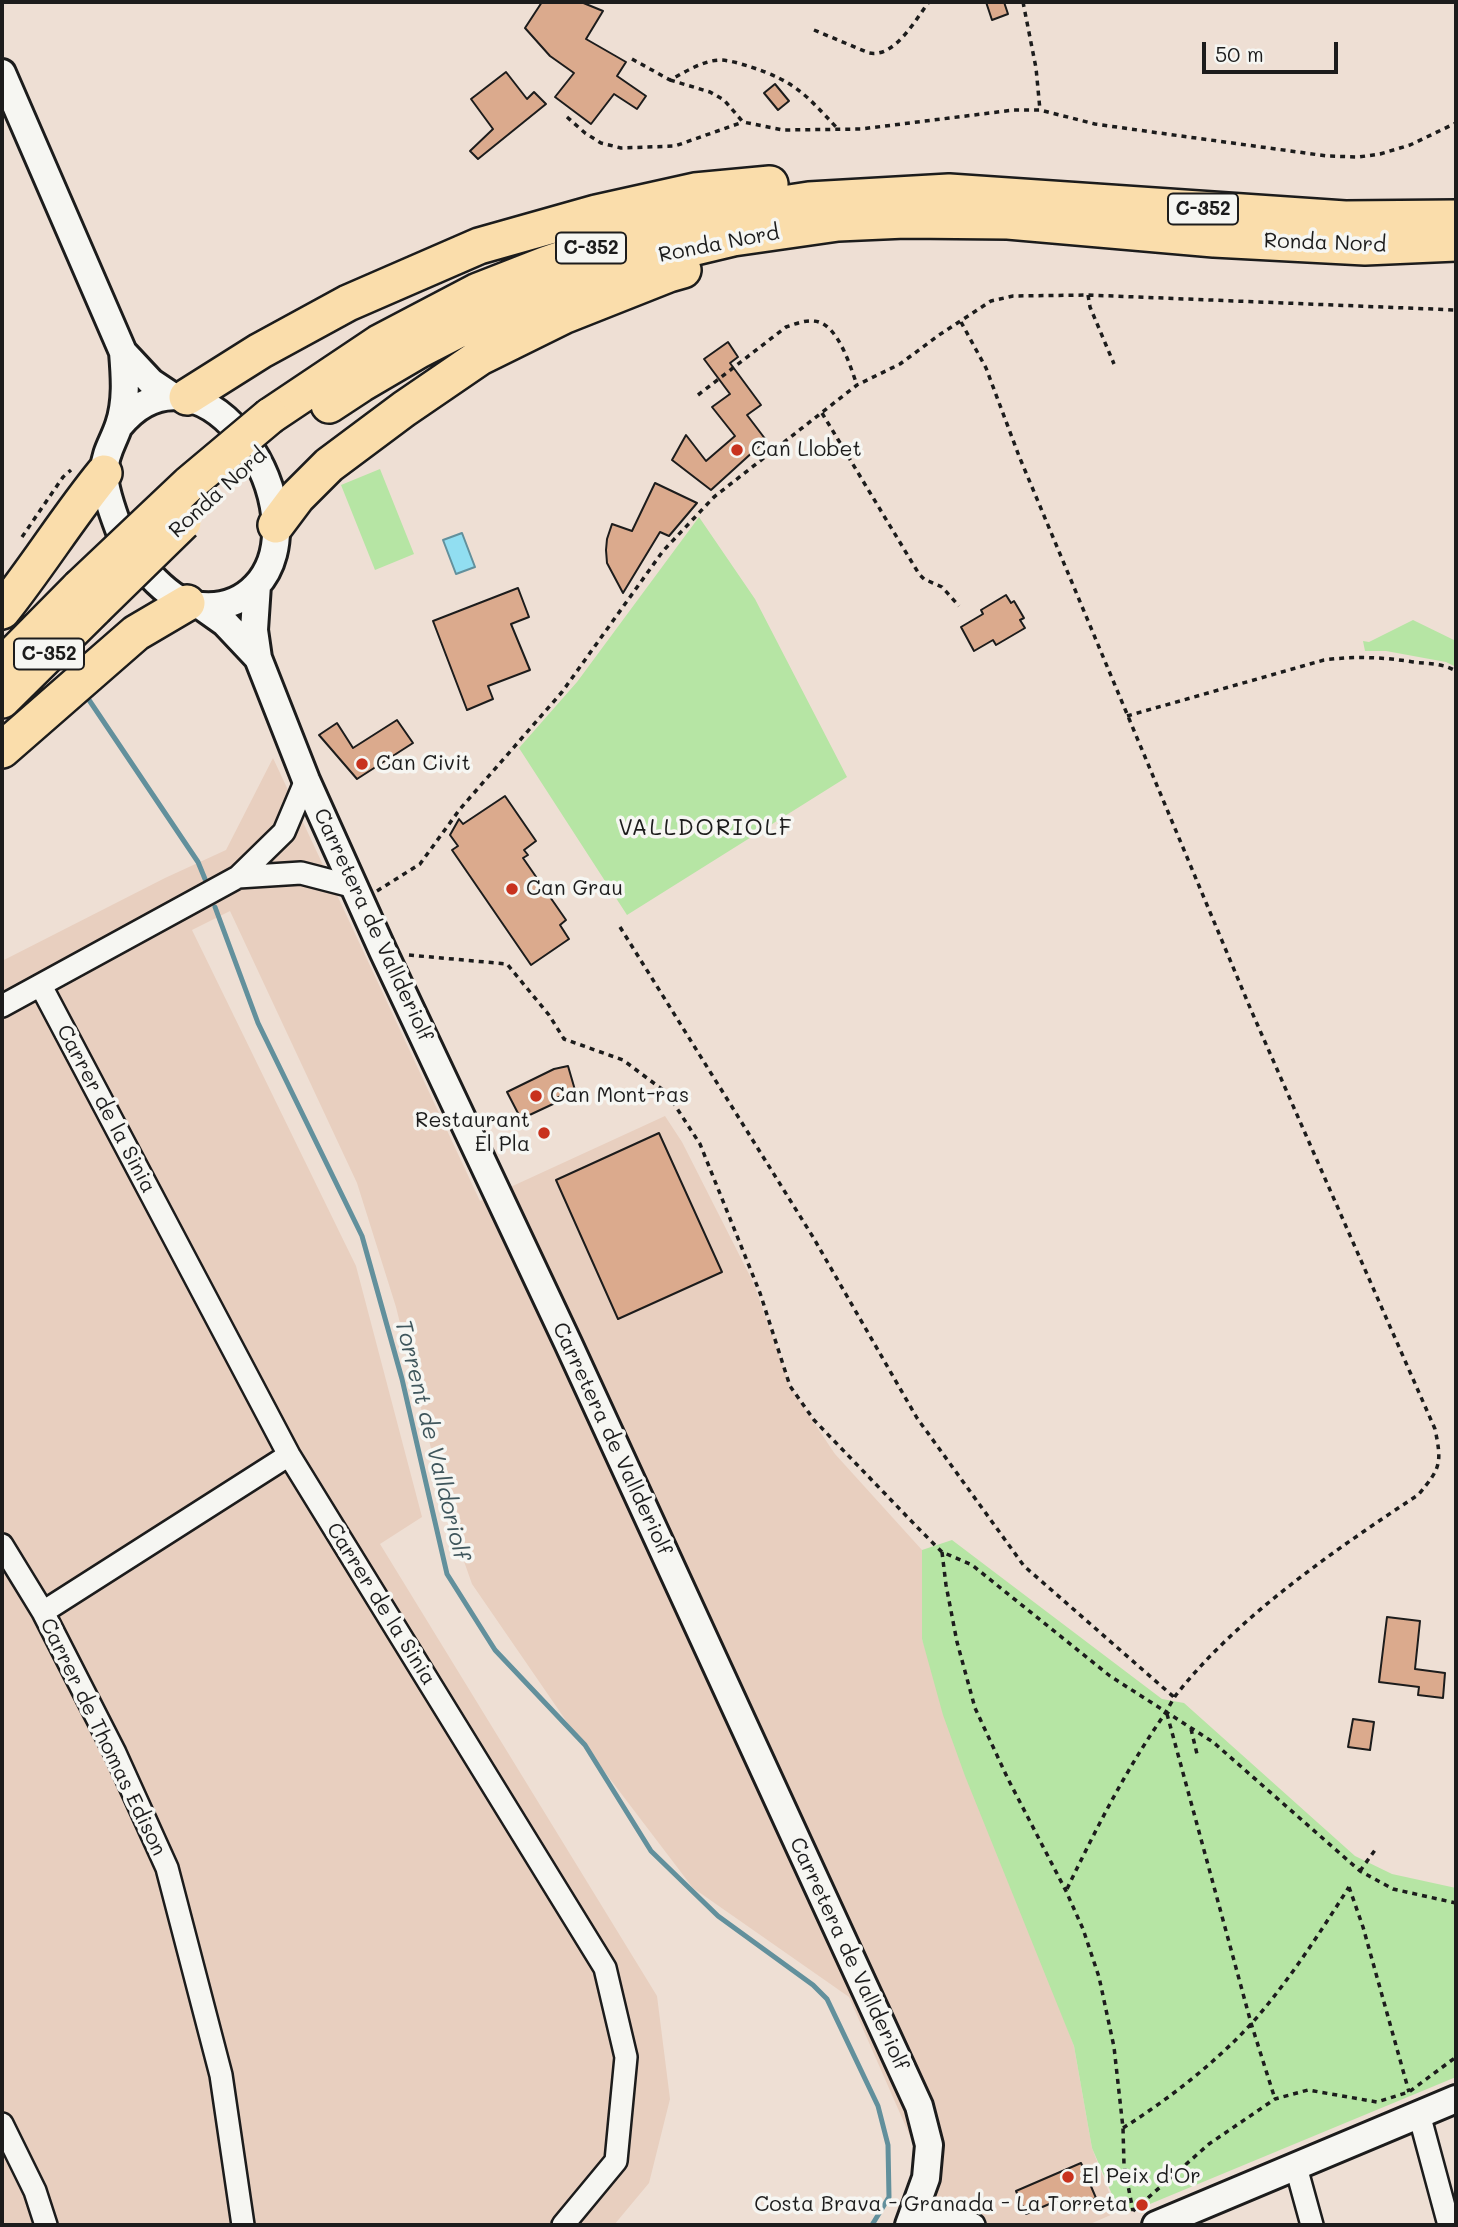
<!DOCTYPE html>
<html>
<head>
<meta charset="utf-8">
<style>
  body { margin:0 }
  #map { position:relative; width:1458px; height:2227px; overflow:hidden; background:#eedfd4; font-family:Mali,sans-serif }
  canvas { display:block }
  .frame { position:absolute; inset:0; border:4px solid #1c1c1c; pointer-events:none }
  .scale { position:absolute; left:1202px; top:42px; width:136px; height:32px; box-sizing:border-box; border:4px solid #1c1c1c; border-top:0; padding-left:9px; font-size:21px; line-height:24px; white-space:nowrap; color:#1c1c1c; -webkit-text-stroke:5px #f6f6f2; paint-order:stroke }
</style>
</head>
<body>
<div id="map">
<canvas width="1458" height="2227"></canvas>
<div class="frame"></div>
<div class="scale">50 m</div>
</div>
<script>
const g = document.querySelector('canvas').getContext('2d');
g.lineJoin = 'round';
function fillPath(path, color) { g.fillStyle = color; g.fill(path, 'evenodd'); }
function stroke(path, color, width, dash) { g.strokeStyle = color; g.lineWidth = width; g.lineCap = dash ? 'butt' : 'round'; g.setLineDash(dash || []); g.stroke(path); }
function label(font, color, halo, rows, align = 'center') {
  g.font = font + ' Mali,sans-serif'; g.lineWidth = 7; g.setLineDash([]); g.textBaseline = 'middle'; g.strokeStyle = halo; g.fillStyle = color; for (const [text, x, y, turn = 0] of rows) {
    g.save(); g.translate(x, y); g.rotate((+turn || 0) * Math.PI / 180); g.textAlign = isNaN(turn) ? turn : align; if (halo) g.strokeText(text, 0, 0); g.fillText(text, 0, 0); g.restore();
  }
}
const built = new Path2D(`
  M273 758 480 1201 665 1116 682 1142 754 1284 790 1387 835 1454 922 1550V1639L1074 2046 1092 2148 1110 2195 1117 2206 1122 2210 1088 2225H949L849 1997 693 1888 569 1725 472 1584 447 1513 396 1307 357 1183 230 911 192 930 356 1266 422 1517 380 1544 657 1996 670 2099 649 2183 614 2225H2V961L165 878 226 850Z`);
const green = new Path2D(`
  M380 469 414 554 375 570 341 485Z
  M699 517 755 599 847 777 627 915 519 748 577 682Z
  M1413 620 1456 641V667L1446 662 1386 651H1365L1363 641 1369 642Z
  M952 1540 1162 1699 1184 1703 1355 1856 1392 1874 1456 1888V2077L1133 2211 1122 2210 1117 2206 1092 2148 1074 2046 965 1776 943 1715 922 1639V1550Z`);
const water = new Path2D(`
  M462 533 475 567 456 574 443 540Z`);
const stream = new Path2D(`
  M64 664 71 675
  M85 694 198 862 205 879
  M215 907 258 1023 362 1236 402 1379 447 1574 495 1650 585 1745 651 1851 718 1916 813 1985 827 1999 878 2106 888 2145 889 2197 872 2225`);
const building = new Path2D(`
  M542 2H581L603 11 586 39 626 62 617 76 646 96 637 109 614 94 591 124 555 97 574 73 550 56 525 28Z
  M986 2H1004L1008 14 992 20Z
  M506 72 527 99 534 92 546 104 478 159 470 151 493 129 471 99Z
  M775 84 789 101 778 110 764 93Z
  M728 342 738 357 730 363 761 405 747 415 766 440 711 490 672 460 686 435 706 461 735 436 712 407 730 394 704 359Z
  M655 483 697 503 669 536 660 532 623 593 607 563 606 550 607 539 612 524 632 531Z
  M518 588 529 617 511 624 530 670 488 686 493 699 467 710 433 621Z
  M1006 595 1011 603 1014 601 1024 618 1020 620 1025 628 996 645 993 640 974 651 961 627 983 614 981 610Z
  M397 720 413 743 357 779 319 735 337 723 353 748Z
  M505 796 536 841 524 850 528 855 523 858 566 920 560 925 569 939 531 965 452 850 458 846 450 835 459 819 463 824Z
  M568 1066 575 1090 552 1100 553 1104 521 1119 507 1092 554 1069Z
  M659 1133 722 1272 618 1319 556 1180Z
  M1387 1617 1420 1621 1415 1669 1445 1673 1443 1698 1418 1695 1419 1687 1379 1682Z
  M1353 1719 1374 1722 1370 1750 1348 1747Z
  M1081 2163 1096 2198 1066 2211 1061 2199 1026 2214 1016 2191Z`);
const path = new Path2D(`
  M1023 2 1036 68 1040 110
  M814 30 869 53C895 58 915 20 929 2
  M632 59 670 80C685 72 702 61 719 60 730 60 741 64 751 67 796 82 806 95 837 128
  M670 80 710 92 724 100 743 122 783 130 861 129 1014 110H1040L1095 124 1152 132 1327 156 1359 157 1380 154 1410 145 1456 123
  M567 117 585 133 601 143 621 148 675 146 743 122
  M1088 295 1090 307 1114 364
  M961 322 986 368 1019 456 1251 1010 1435 1429C1442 1463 1441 1468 1418 1495 1336 1549 1237 1617 1176 1695 1171 1702 1167 1711 1162 1718 1124 1773 1095 1831 1066 1891
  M698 395 786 327C795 324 805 320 814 321 838 323 850 366 857 385
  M822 413 919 574 924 579 942 587 959 606
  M22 537 63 477 71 470
  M1127 716 1324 660C1354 656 1383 657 1413 662 1429 664 1442 663 1456 671
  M377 891 420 864 460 809 562 692 663 551 714 497 857 385 900 364 939 335 991 301 1013 296 1088 295 1456 310
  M620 927 813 1237 917 1418 1024 1566 1175 1698
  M409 955 507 964 549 1015 564 1039 623 1060 667 1093 700 1144 760 1293 790 1386 814 1420 918 1528 942 1552 972 1565 1110 1676 1213 1742 1360 1871 1393 1889 1456 1903
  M942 1552 946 1585 957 1642 975 1708 1008 1779 1066 1891 1083 1929 1099 1977 1114 2047 1123 2128 1124 2165 1133 2211
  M1167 1714 1251 2023 1275 2099
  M1191 1729 1197 1754
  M1360 1871 1375 1850
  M1349 1887 1363 1927 1409 2092
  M1123 2128C1169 2099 1215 2063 1252 2023 1289 1981 1319 1934 1349 1887
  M1133 2211 1209 2144 1275 2099 1308 2090 1377 2102 1409 2092 1456 2057`);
const minor = new Path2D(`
  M238 877 301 873 355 887
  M41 986 289 1455 605 1968 626 2057 616 2161 563 2225
  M2 1006 238 877 284 832 306 780
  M2 1545 43 1612 115 1753 167 1868 221 2075 243 2225
  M43 1612 289 1455
  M1419 2114 1449 2225
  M2 2124 35 2191 46 2225
  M1296 2167 1312 2225
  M912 2218 958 2217 974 2225`);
const tertiary = new Path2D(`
  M2 73 123 352C125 376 127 402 119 425 113 443 106 450 104 470 103 487 114 516 120 532 130 556 167 600 194 605 218 609 239 604 256 586 324 513 204 325 120 425
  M123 352 151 382 172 396
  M257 585 254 630 258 658 306 780 383 951 568 1343 919 2106 929 2145 926 2178 909 2225
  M201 606 225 623 258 658
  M1156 2225 1456 2099`);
const trunk = new Path2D(`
  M187 397 260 351 348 303 479 246 596 213 695 191 770 184
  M329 405 361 384 419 350 485 316 624 264 733 238 838 223 905 220 1008 221 1214 239 1365 247 1456 243
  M270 416 379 343 478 291 547 264 635 234 711 215 809 200 949 192 1345 219 1456 218
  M276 525 297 497 329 465 404 409 480 357 563 316 669 274 683 270
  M2 611C38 566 68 517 104 473
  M2 666 79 588
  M2 700 95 608
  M2 750 136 633 187 603`);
const trunkBridge = new Path2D(`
  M79 588 189 484 270 416
  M95 608 183 522`);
const markers = [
  [737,450,7,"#c8321e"],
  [362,764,7,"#c8321e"],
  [512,889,7,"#c8321e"],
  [536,1096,7,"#c8321e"],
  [544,1133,7,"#c8321e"],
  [1068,2177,7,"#c8321e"],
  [1142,2205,7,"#c8321e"]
];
const shields = [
  [1203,209,70],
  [591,248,70],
  [49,654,70]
];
const shieldNames = [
  ["C-352",1203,209],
  ["C-352",591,248],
  ["C-352",49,654]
];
const streetNames = [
  ["Ronda Nord",1325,243,2],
  ["Ronda Nord",719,244,-11],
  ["Ronda Nord",218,493,-42],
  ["Carretera de Vallderiolf",373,925,65],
  ["Carrer de la Sinia",106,1109,62],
  ["Carretera de Vallderiolf",612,1439,65],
  ["Carrer de la Sinia",381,1604,58],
  ["Carrer de Thomas Edison",103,1737,64],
  ["Carretera de Vallderiolf",849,1954,65]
];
const poiNames = [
  ["Can Llobet",751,450],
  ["Can Civit",376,764],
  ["Can Grau",526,889],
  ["Can Mont-ras",550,1096],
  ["Restaurant",530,1121,"right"],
  ["El Pla",530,1145,"right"],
  ["El Peix d'Or",1082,2177],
  ["Costa Brava - Granada - La Torreta",1128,2205,"right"]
];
const neighbourhoodNames = [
  ["VALLDORIOLF",706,828]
];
const waterNames = [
  ["Torrent de Valldoriolf",432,1440,76]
];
fillPath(built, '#e8cfbf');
fillPath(green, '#b6e5a4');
fillPath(water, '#91def1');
stroke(water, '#62909c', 2);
stroke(stream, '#62909c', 5);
fillPath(building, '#dbaa8d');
stroke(building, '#1c1c1c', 2);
stroke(minor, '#1c1c1c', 26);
stroke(tertiary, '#1c1c1c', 32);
stroke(trunk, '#1c1c1c', 40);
stroke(path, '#1c1c1c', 3.5, [5, 5]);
stroke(minor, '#f6f6f2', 21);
stroke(tertiary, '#f6f6f2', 26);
stroke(trunk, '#faddab', 35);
stroke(trunkBridge, '#1c1c1c', 40, []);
stroke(trunkBridge, '#faddab', 35);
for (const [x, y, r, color] of markers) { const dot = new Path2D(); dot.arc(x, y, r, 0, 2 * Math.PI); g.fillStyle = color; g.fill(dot); stroke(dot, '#f6f6f2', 2.5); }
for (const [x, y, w] of shields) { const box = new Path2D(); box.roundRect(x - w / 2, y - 15.5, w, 31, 5); g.fillStyle = '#f6f6f2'; g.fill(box); stroke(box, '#1c1c1c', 2); }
label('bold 19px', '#1c1c1c', null, shieldNames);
label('21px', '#1c1c1c', '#f6f6f2', streetNames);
label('21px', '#1c1c1c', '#f6f6f2', poiNames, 'left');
g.letterSpacing = '2px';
label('23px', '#1c1c1c', '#f6f6f2', neighbourhoodNames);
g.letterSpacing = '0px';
label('italic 23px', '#3f565c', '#f6f6f2', waterNames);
</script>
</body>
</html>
